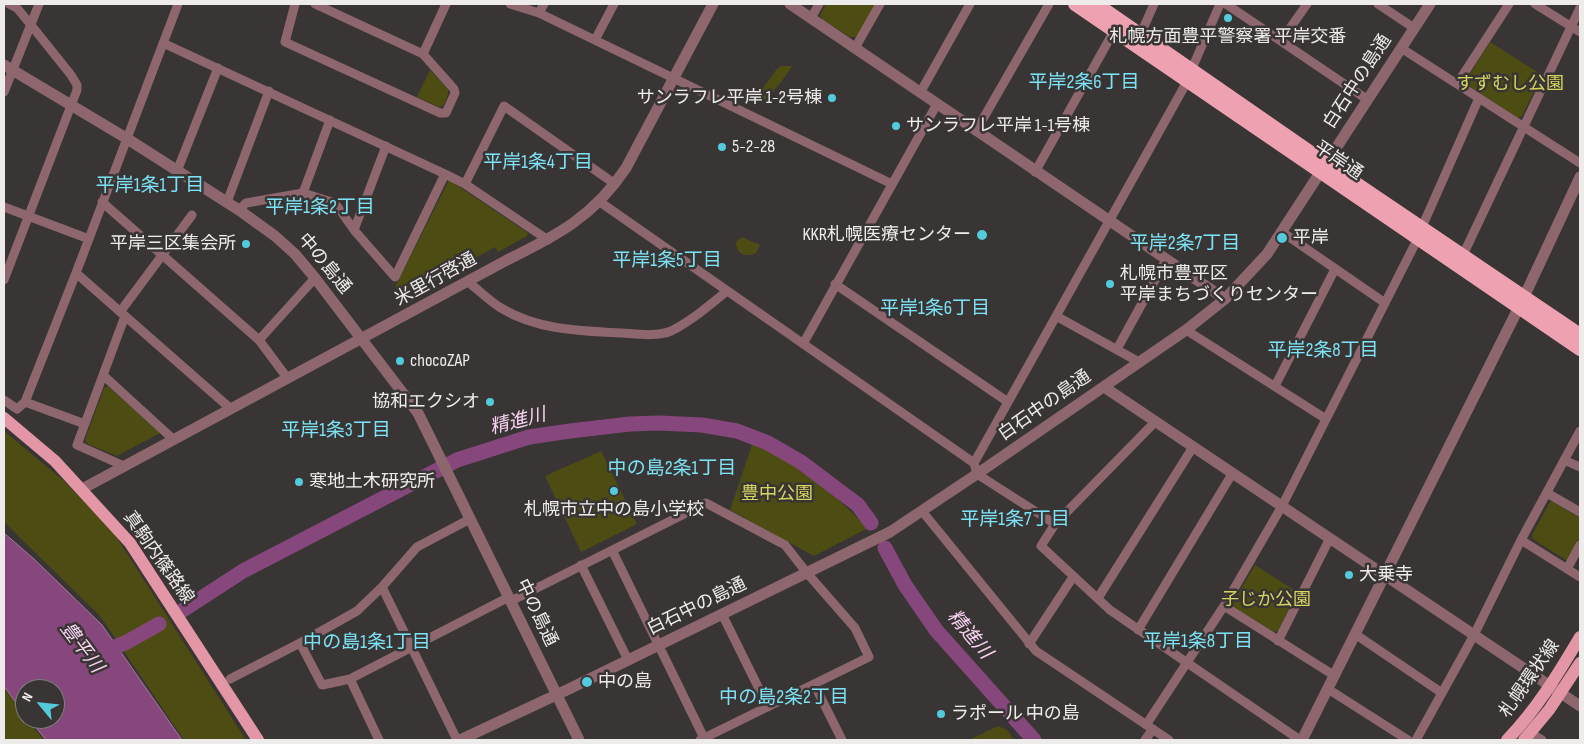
<!DOCTYPE html>
<html>
<head>
<meta charset="utf-8">
<style>
  body { margin:0 }
  #map { position:relative; width:1584px; height:744px; overflow:hidden; background:#393534; font-family:"Sofia Sans Condensed",sans-serif }
  canvas { display:block }
  .frame { position:absolute; inset:0; border:5px solid #eeeceb; pointer-events:none }
  .north { position:absolute; left:15px; top:679px; width:50px; height:50px; box-sizing:border-box; background:#393534; border:1px solid #817e7d; border-radius:50%; rotate:298deg; font-size:14px; font-weight:700; line-height:20px; text-align:center; color:#eeeceb }
  .north::after { content:''; display:block; margin:auto; width:18px; height:22px; background:#54cadd; clip-path:polygon(50% 0,100% 100%,50% 72%,0 100%) }
</style>
</head>
<body>
<div id="map">
<canvas width="1584" height="744"></canvas>
<div class="frame"></div>
<div class="north">N</div>
</div>
<script>
const g = document.querySelector('canvas').getContext('2d');
g.lineJoin = 'round';
function fillPath(path, color) { g.fillStyle = color; g.fill(path, 'evenodd'); }
function stroke(path, color, width, dash) { g.strokeStyle = color; g.lineWidth = width; g.lineCap = dash ? 'butt' : 'round'; g.setLineDash(dash || []); g.stroke(path); }
function label(font, color, halo, rows, align = 'center') {
  g.font = font + ' "Sofia Sans Condensed","Noto Sans JP",sans-serif'; g.lineWidth = 5; g.setLineDash([]); g.textBaseline = 'middle'; g.strokeStyle = halo; g.fillStyle = color; for (const [text, x, y, turn = 0] of rows) {
    g.save(); g.translate(x, y); g.rotate((+turn || 0) * Math.PI / 180); g.textAlign = isNaN(turn) ? turn : align; if (halo) g.strokeText(text, 0, 0); g.fillText(text, 0, 0); g.restore();
  }
}
const green = new Path2D(`
  M826 4H876L857 37H850L823 20 820 16Z
  M1490 42 1542 75 1522 116 1518 118 1467 85 1466 80Z
  M781 66H792C784 79 775 90 765 100L757 96 776 70Z
  M430 70 448 89V95L444 105 439 107 417 97Z
  M449 180 528 233 527 236 498 252 495 247 402 299 395 287Z
  M742 237 760 245 756 253C746 258 736 254 736 242Z
  M108 386 160 433 117 456 88 444 85 440 104 388Z
  M4 431 64 481 114 533 246 740H184L100 616 4 522Z
  M753 442 792 460 819 481 868 528 814 556 730 510Z
  M601 451 637 524 581 552 545 476Z
  M1552 501 1580 518V536L1568 559 1566 560 1533 539 1532 535 1550 502Z
  M1255 565 1297 592 1278 631 1274 632 1234 607 1232 604Z
  M4 687 25 716V719H27L44 740H4Z
  M998 726 1007 730 1014 740H969Z`);
const water = new Path2D(`
  M4 533 34 559 102 625 182 740H46L29 719H55V689H25V715L4 686Z`);
const river = new Path2D(`
  M885 548 905 585 936 630 1034 740
  M183 610 243 571 457 460 529 437 570 431 630 424 659 423 702 425 737 431 768 443 801 462 858 505 871 523
  M98 654 127 642 159 624`);
const minor = new Path2D(`
  M295 4 285 42 440 113H446L455 93 454 89 423 54 446 4
  M315 4 423 54
  M510 4 539 13 892 184
  M1226 4 1368 100
  M1378 4 1414 28
  M1535 4 1580 32
  M539 13 544 4
  M811 18 819 4
  M1139 38 1154 4
  M595 40 614 4
  M1281 41 1307 4
  M163 43 445 174 465 184 548 240
  M855 48 880 4
  M1401 48 1580 163
  M1457 84 1509 4
  M4 92 39 4
  M920 93 970 4
  M976 131 1049 4
  M177 171 218 68
  M1035 172 1114 31
  M465 184 504 106 615 184
  M303 193 330 120
  M102 202 259 340 288 379
  M227 202 269 91
  M600 202 974 463 977 474 1055 524
  M4 207 89 239
  M239 210 246 203 303 193 335 203 354 230 395 277 445 174
  M354 230 386 146
  M1282 232 1385 303
  M1463 255 1580 8
  M76 273 231 409
  M4 280 77 90V85L71 75 31 25 17 8 9 4
  M468 282C479 290 489 301 501 308 537 330 580 331 622 333 637 334 657 337 671 331 691 321 710 305 727 291
  M835 284 1008 402
  M120 312 192 215
  M1056 316 1139 362
  M1186 330 1326 419
  M259 340 315 278
  M803 344 937 104
  M1117 349 1166 260
  M103 375 174 440
  M1275 386 1335 269
  M4 400 17 409 25 402 76 273 178 4
  M25 402 85 424
  M1155 422 1055 524 1041 546 1110 610 1300 740
  M1564 460 1580 467
  M974 463 1184 87 1220 4
  M124 466 77 445 125 316
  M1547 493 1580 512
  M922 511 1036 651 1169 740
  M1521 540 1580 577
  M612 550 704 738
  M581 565 628 660
  M1567 569 1580 545
  M382 587 457 740
  M1098 598 1193 447
  M511 601 706 503 785 545 807 573 855 628 869 657 700 740
  M1224 606 1335 676
  M722 614 768 707
  M1138 630 1232 474
  M1355 634 1442 693
  M1278 641 1330 538
  M300 643 322 685 350 679 509 597
  M1029 644 1073 577
  M230 679 300 643 357 611 382 587 417 547 470 519
  M350 679 379 740
  M814 684 842 740
  M1328 689 1408 740
  M1146 725 1224 606 1282 506 1418 238 1422 227 1479 98
  M1531 733 1542 740
  M1145 740 1153 729
  M1416 740 1474 635 1521 540 1580 431`);
const tertiary = new Path2D(`
  M790 4 1225 299
  M4 65 126 138 239 210 275 236 295 254 315 278 418 413 579 740
  M1104 387 1580 706
  M82 489 507 260C558 235 594 216 626 168L713 4
  M460 740 571 688 890 532 977 474 1186 330 1225 299 1267 254 1430 4
  M1302 740 1524 297 1580 177`);
const primary = new Path2D(`
  M4 418 55 461 130 543 258 740
  M1507 740C1537 709 1558 674 1580 637
  M1524 740 1549 710 1580 663`);
const trunk = new Path2D(`
  M1075 4 1580 349
  M1096 4 1327 164 1580 335`);
const markers = [
  [1228,18,5,"#54cadd"],
  [832,98,5,"#54cadd"],
  [896,126,5,"#54cadd"],
  [722,147,5,"#54cadd"],
  [982,235,6,"#54cadd"],
  [1282,238,6,"#54cadd"],
  [246,244,5,"#54cadd"],
  [1110,284,5,"#54cadd"],
  [400,361,5,"#54cadd"],
  [490,402,5,"#54cadd"],
  [299,482,5,"#54cadd"],
  [614,491,5,"#54cadd"],
  [1349,575,5,"#54cadd"],
  [587,682,6,"#54cadd"],
  [941,714,5,"#54cadd"]
];
const poiNames = [
  ["札幌方面豊平警察署 平岸交番",1228,37,"center"],
  ["サンラフレ平岸 1-2号棟",822,98,"right"],
  ["サンラフレ平岸 1-1号棟",906,126],
  ["5-2-28",732,147],
  ["KKR札幌医療センター",971,235,"right"],
  ["平岸",1293,238],
  ["平岸三区集会所",236,244,"right"],
  ["札幌市豊平区",1120,274],
  ["平岸まちづくりセンター",1120,295],
  ["chocoZAP",410,361],
  ["協和エクシオ",480,402,"right"],
  ["寒地土木研究所",309,482],
  ["札幌市立中の島小学校",614,510,"center"],
  ["大乗寺",1359,575],
  ["中の島",598,682],
  ["ラポール 中の島",951,714]
];
const streetNames = [
  ["白石中の島通",1358,82,-57],
  ["平岸通",1338,161,34],
  ["中の島通",324,264,50],
  ["米里行啓通",436,280,-29],
  ["白石中の島通",1045,406,-35],
  ["真駒内篠路線",158,558,55],
  ["白石中の島通",697,607,-26],
  ["中の島通",536,613,64],
  ["札幌環状線",1530,679,-55]
];
const parkNames = [
  ["すずむし公園",1510,84],
  ["豊中公園",777,494],
  ["子じか公園",1266,600]
];
const neighbourhoodNames = [
  ["平岸2条6丁目",1084,83],
  ["平岸1条4丁目",538,163],
  ["平岸1条1丁目",150,186],
  ["平岸1条2丁目",320,208],
  ["平岸2条7丁目",1185,244],
  ["平岸1条5丁目",667,261],
  ["平岸1条6丁目",935,309],
  ["平岸2条8丁目",1323,351],
  ["平岸1条3丁目",336,431],
  ["中の島2条1丁目",672,469],
  ["平岸1条7丁目",1015,520],
  ["平岸1条8丁目",1198,642],
  ["中の島1条1丁目",367,643],
  ["中の島2条2丁目",784,698]
];
const waterNames = [
  ["精進川",518,422,-14],
  ["精進川",969,635,50],
  ["豊平川",81,648,53]
];
fillPath(green, '#4d4c13');
fillPath(water, '#86477c');
stroke(water, '#a5789d', 1);
stroke(river, '#86477c', 15);
stroke(minor, '#8e676e', 9);
stroke(tertiary, '#8e676e', 11);
stroke(primary, '#e396a5', 12);
stroke(trunk, '#eea2b1', 14);
for (const [x, y, r, color] of markers) { const dot = new Path2D(); dot.arc(x, y, r, 0, 2 * Math.PI); g.fillStyle = color; g.fill(dot); stroke(dot, '#393534', 2); }
label('18px', '#eeeceb', '#393534', poiNames, 'left');
label('18px', '#eeeceb', '#393534', streetNames);
label('18px', '#d6d55e', '#393534', parkNames);
label('19px', '#7be3f5', '#393534', neighbourhoodNames);
label('italic 19px', '#f8d3f1', '#393534', waterNames);
</script>
</body>
</html>
